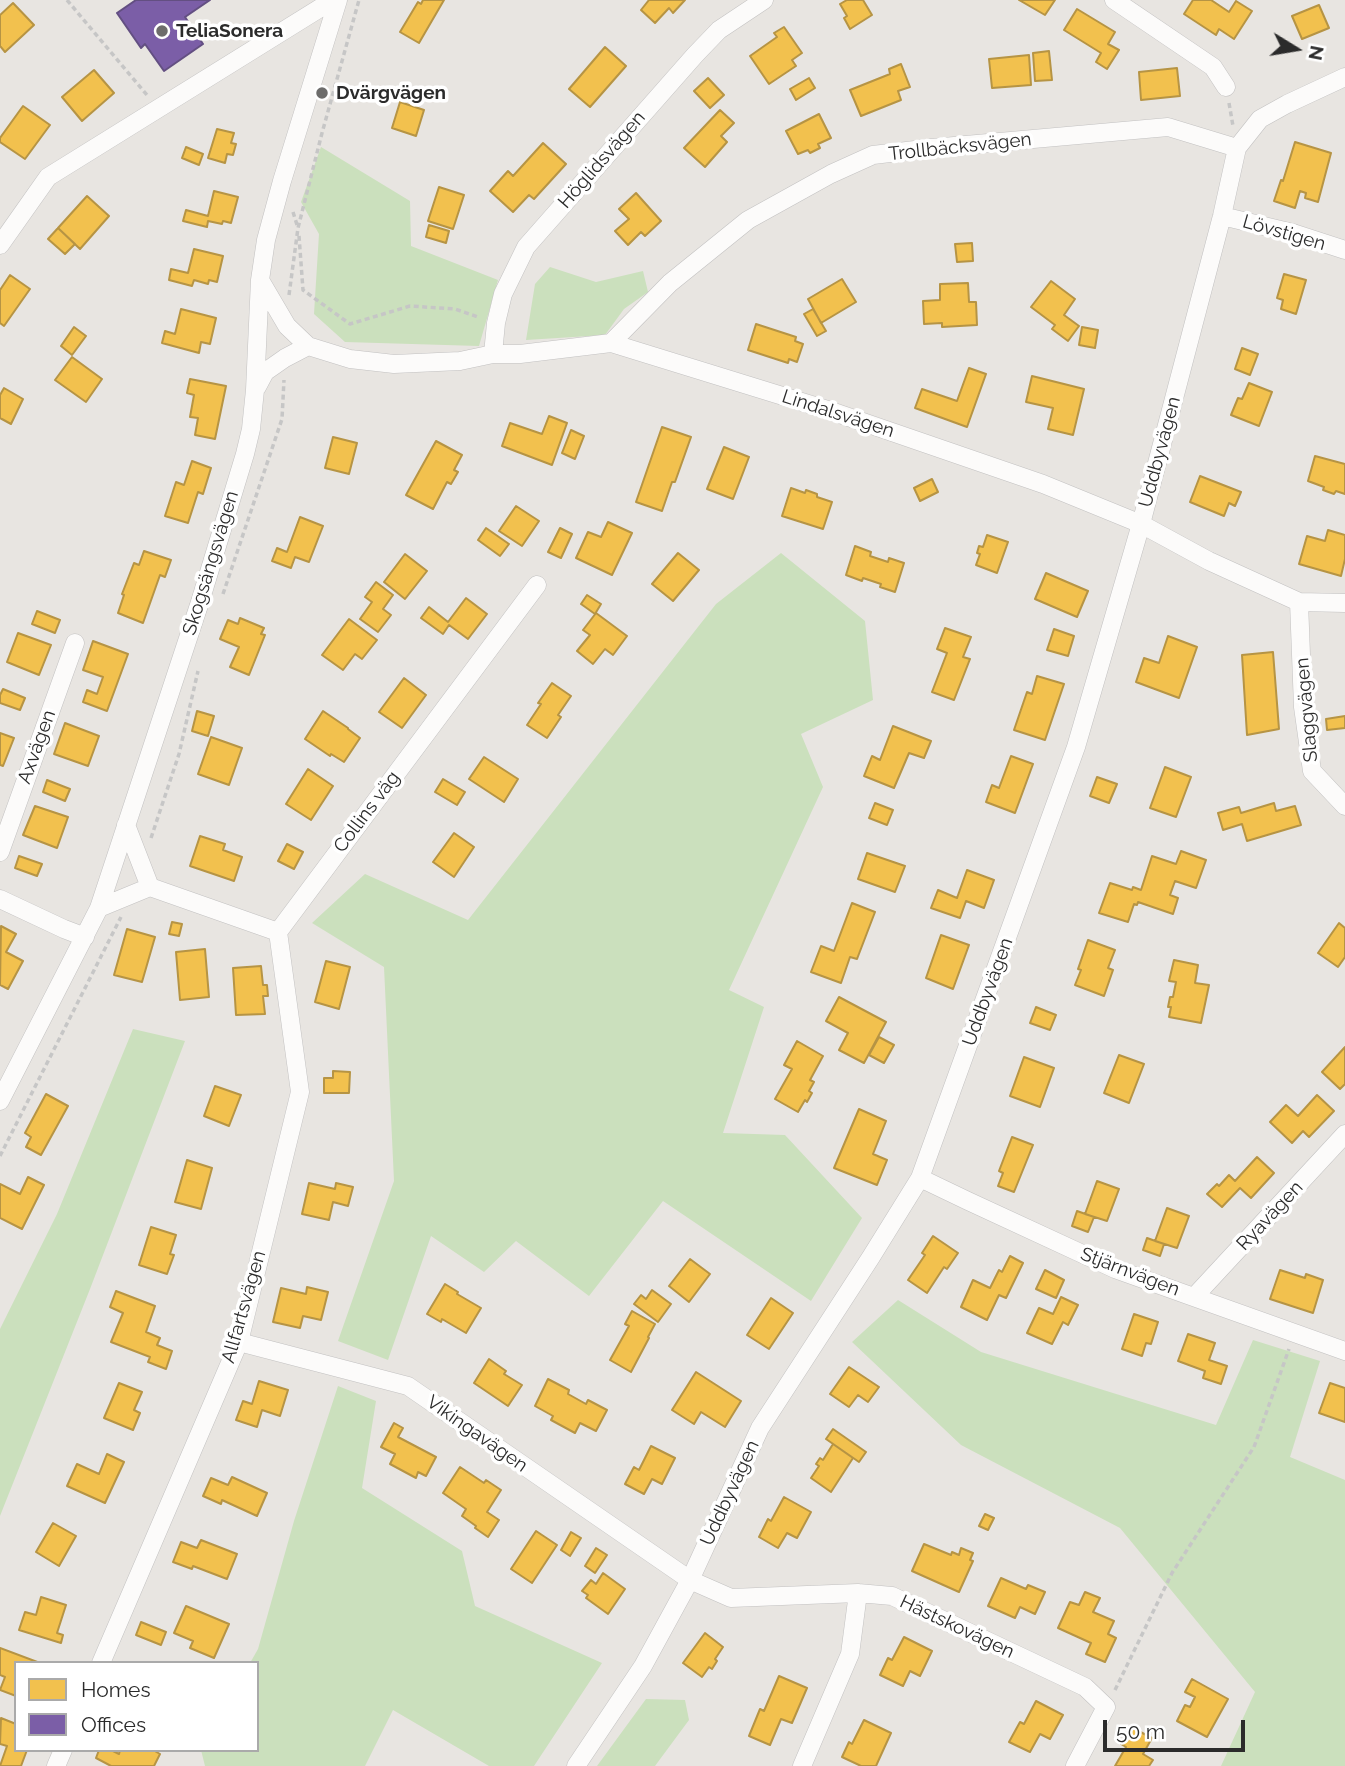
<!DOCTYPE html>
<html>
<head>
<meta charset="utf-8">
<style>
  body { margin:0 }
  #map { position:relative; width:1345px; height:1766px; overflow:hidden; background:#e8e5e1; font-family:Raleway,sans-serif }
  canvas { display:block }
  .legend { position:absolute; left:14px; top:1661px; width:245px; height:91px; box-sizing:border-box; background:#fff; border:2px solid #aaa; margin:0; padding:9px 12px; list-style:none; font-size:21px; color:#2b2b2b }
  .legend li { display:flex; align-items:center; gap:14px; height:35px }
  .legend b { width:35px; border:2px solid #aaa }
  .north { position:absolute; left:1261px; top:14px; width:70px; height:70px; -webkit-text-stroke:5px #fff; paint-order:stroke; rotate:101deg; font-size:19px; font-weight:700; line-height:28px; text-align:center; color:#2b2b2b }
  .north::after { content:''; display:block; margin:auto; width:24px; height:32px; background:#2b2b2b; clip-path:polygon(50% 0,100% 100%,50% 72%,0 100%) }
  .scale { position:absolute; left:1103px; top:1720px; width:142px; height:32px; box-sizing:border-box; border:4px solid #2b2b2b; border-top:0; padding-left:9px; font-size:21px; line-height:24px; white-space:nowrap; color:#2b2b2b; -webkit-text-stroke:5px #fff; paint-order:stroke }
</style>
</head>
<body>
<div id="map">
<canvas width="1345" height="1766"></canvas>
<ul class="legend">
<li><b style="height:19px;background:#f2c14e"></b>Homes</li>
<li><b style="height:19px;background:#7b5ea7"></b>Offices</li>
</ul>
<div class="north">N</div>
<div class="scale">50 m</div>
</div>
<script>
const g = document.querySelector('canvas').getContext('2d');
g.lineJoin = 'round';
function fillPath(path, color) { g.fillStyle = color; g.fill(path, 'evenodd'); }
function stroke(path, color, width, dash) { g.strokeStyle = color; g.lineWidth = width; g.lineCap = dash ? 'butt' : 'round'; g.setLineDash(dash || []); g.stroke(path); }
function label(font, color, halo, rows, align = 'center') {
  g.font = font + ' Raleway,sans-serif'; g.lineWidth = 7; g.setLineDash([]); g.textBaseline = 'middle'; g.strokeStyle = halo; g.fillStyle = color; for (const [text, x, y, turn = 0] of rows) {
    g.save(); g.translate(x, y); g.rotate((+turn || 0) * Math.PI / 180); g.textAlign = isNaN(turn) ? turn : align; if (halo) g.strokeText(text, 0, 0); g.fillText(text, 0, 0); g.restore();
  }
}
const green = new Path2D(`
  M321 147 410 201 411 246 498 280 479 346 345 342 314 314 319 234 301 202Z
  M550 267 596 282 643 271 648 292 624 309 605 335 526 340 535 284Z
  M781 553 865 621 873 700 801 734 823 787 729 990 764 1007 723 1133 785 1135 862 1218 811 1301 663 1201 589 1296 516 1241 484 1272 431 1236 388 1360 338 1341 394 1181 384 967 312 923 365 874 468 920 716 604Z
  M133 1029 185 1041 90 1289 0 1516V1329L57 1214Z
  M898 1300 981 1352 1216 1425 1253 1340 1320 1361 1290 1457 1345 1480V1766H1221L1255 1692 1120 1528 961 1445 852 1342Z
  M338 1386 376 1401 362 1488 462 1551 475 1606 602 1663 534 1766H489L393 1710 365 1766H205L201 1750H257V1663H250L258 1649 294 1521Z
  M646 1699 685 1700 689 1720 655 1766H597Z`);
const homes = new Path2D(`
  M423 0H444L419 43 400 32 418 2 421 4Z
  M649 0H685L673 13 669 8 655 23 641 10Z
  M847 0H863L872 15 850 29 844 18 847 16 840 4Z
  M1019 0H1055L1045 15Z
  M1193 0H1211L1229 12 1236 1 1252 11 1234 39 1219 29 1216 35 1184 14Z
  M13 3 34 25 5 52 0 46V15Z
  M1319 5 1329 28 1302 39 1292 16Z
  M1077 9 1115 32 1108 44 1119 50 1107 69 1096 62 1101 53 1064 30Z
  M784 27 802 53 792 60 796 66 769 84 750 56 777 37 774 33Z
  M605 47 626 66 590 107 569 89Z
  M1049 51 1052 80 1035 81 1033 53Z
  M1029 55 1031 85 992 88 989 59Z
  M901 64 910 87 898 91 901 100 861 116 850 90 890 74 889 69Z
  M1177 68 1180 96 1141 100 1139 72Z
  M94 70 114 93 82 121 62 97Z
  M708 78 724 95 710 108 694 91Z
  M809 78 815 88 796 100 790 89Z
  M400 102 424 110 416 136 392 128Z
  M23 106 50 125 25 159 0 142V138Z
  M720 110 734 123 721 136 727 142 705 167 684 148Z
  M819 114 831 138 818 144 820 148 810 153 808 150 798 154 786 131Z
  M217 129 234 133 231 143 236 144 233 155 227 154 225 163 208 158Z
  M1295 142 1331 153 1318 202 1305 198 1306 193 1300 191 1295 208 1274 201 1281 180 1283 181Z
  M543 143 566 164 534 199 529 195 513 212 490 191 508 171 513 176Z
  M186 147 203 154 199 165 182 158Z
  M439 187 464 195 453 229 428 221Z
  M214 191 238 197 231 223 223 221 222 224 208 221 207 227 183 221 186 210 208 216Z
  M636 193 661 221 645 236 641 232 628 245 615 231 629 219 619 209Z
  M87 196 109 216 80 249 58 228Z
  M429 225 449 231 446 243 426 237Z
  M58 228 75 244 65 254 48 239Z
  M972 243 973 261 957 262 955 244Z
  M194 249 223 256 217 282 209 280 208 284 194 280 192 286 169 280 171 269 188 273Z
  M1284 274 1306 280 1296 314 1281 309 1283 300 1277 298Z
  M10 275 30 289 4 326 0 323V290Z
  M842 279 856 302 821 323 808 299Z
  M1051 281 1075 299 1064 315 1079 326 1068 341 1052 329 1055 325 1031 307Z
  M968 283 969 302H976L977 325 942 327V323L924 324 923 301 940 300V284Z
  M181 309 216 318 210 344 201 342 199 353 162 343 165 331 175 334Z
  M813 309 826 331 817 336 804 314Z
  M756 324 796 337 795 341 803 344 797 362 789 359 788 363 748 350Z
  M74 327 86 336 72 355 61 346Z
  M1082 327 1098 330 1095 348 1079 345Z
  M1242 348 1258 354 1250 375 1235 369Z
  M72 357 102 379 86 402 55 380Z
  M969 368 986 374 967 427 915 408 922 389 957 401Z
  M1032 376 1084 389 1073 435 1048 429 1053 408 1026 402Z
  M190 379 226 386 215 439 195 435 198 418 190 417 194 395 187 393Z
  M1249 383 1272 392 1259 426 1231 415 1238 398 1242 399Z
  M4 388 23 399 11 424 0 418V395Z
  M549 416 567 423 552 465 502 446 510 423 542 434Z
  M662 427 691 437 675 482H672L662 511 636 502Z
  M571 430 584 436 575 459 562 453Z
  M333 437 357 443 349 474 325 468Z
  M436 441 462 455 454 470 458 472 451 484 447 482 433 509 406 495Z
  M724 447 749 457 733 499 707 489Z
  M1315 456 1345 464V494L1336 491 1334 494 1323 490 1324 487 1308 481Z
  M192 461 211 468 203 494 198 492 188 523 165 516 176 482 184 485Z
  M1200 476 1241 492 1235 506 1229 503 1224 516 1190 502Z
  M932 479 938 492 920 501 914 488Z
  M791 488 805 493 806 490 817 494V497L832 502 823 529 782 516Z
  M516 506 539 521 522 546 499 531Z
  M300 517 323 526 309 562 295 557 291 568 272 561 277 548 287 552Z
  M608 522 632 533 612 575 576 558 588 532 601 537Z
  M486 528 509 544 500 556 478 540Z
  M560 528 572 534 561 558 548 552Z
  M1328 530 1345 535V559L1341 576 1299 564 1307 536 1325 541Z
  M987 535 1008 542 997 573 976 565 980 554 977 553 979 546 983 547Z
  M855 546 871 552 870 556 888 562 889 558 904 563 895 592 880 587 881 584 863 578 862 581 846 575Z
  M144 551 171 560 165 577 160 575 143 623 118 613 124 595 122 594 134 563 139 565Z
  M678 553 699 570 673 601 652 584Z
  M405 554 427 571 405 599 384 582Z
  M1046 573 1088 591 1077 617 1035 599Z
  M376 582 393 595 383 609 391 615 378 632 360 619 372 602 365 597Z
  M587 595 601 604 595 614 581 604Z
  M466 598 487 614 468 639 449 625 443 634 421 618 429 607 448 622Z
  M37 611 60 620 55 633 32 624Z
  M596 613 627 636 613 655 605 649 593 664 577 651 590 635 583 630Z
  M240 618 264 628 261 634 265 635 249 675 230 667 239 647 220 639 228 620 238 624Z
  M349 619 377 640 362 659 355 654 343 670 322 655Z
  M945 628 971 637 963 657 970 659 954 700 932 692 947 653 937 649Z
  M1054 629 1074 636 1068 656 1047 650Z
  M18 633 51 645 39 675 7 662Z
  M1168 636 1197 647 1179 698 1136 682 1144 658 1159 663Z
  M93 641 128 654 107 711 83 702 87 690 97 694 103 677 83 670Z
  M1273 652 1279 729 1247 735 1242 655Z
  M1037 676 1064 684 1045 740 1014 730 1027 692 1032 694Z
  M404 678 426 695 402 728 379 712Z
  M552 683 571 696 558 715 561 717 547 738 527 725 541 704 538 703Z
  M3 689 25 698 20 710 0 703V695Z
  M197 711 214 716 208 736 192 731Z
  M323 711 348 728V729L360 738 344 762 331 754 330 756 305 739Z
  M1345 716V728L1327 730 1326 719Z
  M65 723 99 736 88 766 54 754Z
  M893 726 931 741 924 758 909 753 894 788 864 776 872 756 880 760Z
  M0 733 14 738 3 766 0 765Z
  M211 737 242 748 229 785 198 774Z
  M1011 756 1033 764 1015 813 986 802 992 785 999 788Z
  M484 757 518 779 504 802 469 779Z
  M1165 767 1191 777 1176 817 1150 808Z
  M308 769 333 786 311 820 286 804Z
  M1097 777 1117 784 1109 803 1090 796Z
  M443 779 465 792 457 805 435 792Z
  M47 780 70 789 65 801 43 792Z
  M875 803 893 810 887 825 869 818Z
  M1274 803 1276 811 1295 806 1301 825 1247 841 1242 824 1223 830 1218 813 1239 807 1241 813Z
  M35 806 68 817 57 848 23 835Z
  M454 833 474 847 454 877 433 862Z
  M200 836 225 844 223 850 242 857 234 881 190 866Z
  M287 844 303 852 294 869 278 861Z
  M1181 851 1206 860 1196 888 1175 881 1170 895 1178 898 1173 914 1138 902 1137 905 1134 904 1128 922 1099 913 1110 883 1132 890 1133 887 1141 890 1152 856 1176 864Z
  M867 853 905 866 895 892 858 879Z
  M19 856 42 864 37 876 15 868Z
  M967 870 994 880 984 908 966 901 960 918 931 908 938 890 957 898Z
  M852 903 875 912 857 959 850 957 841 983 811 972 821 946 834 951Z
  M172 922 182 924 179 936 169 934Z
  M1339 923 1345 928V957L1338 967 1318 953Z
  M1 926 16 934 6 952 23 961 8 989 0 985Z
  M127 929 155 937 142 982 114 975Z
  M941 935 969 945 953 989 926 978Z
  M1088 940 1115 950 1108 968 1113 970 1104 996 1075 985 1081 970 1078 969Z
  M205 949 209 997 180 1000 176 952Z
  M1174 960 1198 965 1195 983 1209 985 1201 1023 1169 1017 1171 1007H1168L1170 997H1173L1176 982 1169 981Z
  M326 961 350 967 339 1009 315 1002Z
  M261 966 263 985H267L268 996H263L265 1014 236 1015 233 968Z
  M839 997 886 1022 864 1063 839 1050 848 1033 826 1021Z
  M1036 1007 1056 1015 1050 1030 1030 1023Z
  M879 1037 894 1045 884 1063 869 1055Z
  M797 1041 823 1056 810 1080 814 1082 809 1091 812 1093 807 1102 805 1100 798 1112 775 1099 792 1069 784 1065Z
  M1345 1047V1084L1340 1089 1322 1072Z
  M1119 1055 1144 1064 1129 1103 1104 1093Z
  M1024 1057 1054 1068 1040 1107 1010 1096Z
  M333 1071 350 1072 349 1093H324V1078H333Z
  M215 1086 241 1095 229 1126 204 1116Z
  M46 1094 68 1106 41 1155 26 1147 31 1137 25 1133Z
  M1317 1095 1334 1111 1309 1137 1303 1131 1292 1143 1270 1122 1286 1105 1298 1116Z
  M859 1109 886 1121 873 1154 887 1160 877 1185 834 1168Z
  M1012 1137 1033 1145 1014 1192 998 1186 1003 1173 999 1171Z
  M1257 1157 1274 1173 1251 1198 1240 1188 1222 1207 1207 1194 1217 1184 1219 1186 1229 1175 1235 1181Z
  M187 1160 212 1168 201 1209 175 1202Z
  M28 1177 44 1185 22 1229 0 1218V1184L20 1194Z
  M1097 1181 1119 1189 1107 1221 1085 1214Z
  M309 1183 335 1189 336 1183 353 1187 348 1206 333 1202 329 1220 302 1214Z
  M1167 1208 1189 1216 1177 1248 1155 1241Z
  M1077 1211 1094 1217 1088 1232 1072 1226Z
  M151 1227 176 1235 170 1254 174 1255 167 1274 139 1265Z
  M933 1236 958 1253 947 1269 944 1267 927 1293 908 1280 925 1255 922 1253Z
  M1147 1238 1164 1244 1160 1256 1143 1250Z
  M1010 1256 1023 1263 1006 1298 999 1295 987 1320 961 1307 973 1280 990 1288 999 1270 1002 1272Z
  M690 1259 710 1274 689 1302 669 1286Z
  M1045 1270 1064 1280 1056 1298 1036 1289Z
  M1280 1270 1305 1278 1306 1274 1323 1280 1313 1313 1270 1299Z
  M445 1284 458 1292 457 1294 481 1308 466 1333 442 1319 441 1322 427 1314Z
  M307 1287 328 1292 321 1320 303 1316 300 1328 273 1322 281 1288 306 1294Z
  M652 1290 671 1304 658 1322 634 1304 641 1295 646 1299Z
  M116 1291 155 1306 146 1332 160 1338 157 1345 172 1351 166 1369 148 1362 150 1357 111 1342 123 1313 110 1307Z
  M1061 1297 1078 1305 1068 1325 1063 1322 1052 1344 1027 1333 1039 1308 1053 1314Z
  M771 1298 793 1313 769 1349 747 1335Z
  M632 1311 655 1324 648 1337 649 1338 631 1372 610 1360 629 1326 625 1324Z
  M1134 1314 1158 1322 1151 1344 1146 1343 1142 1356 1122 1349Z
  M1188 1334 1215 1343 1209 1360 1227 1366 1221 1384 1203 1378 1205 1371 1178 1361Z
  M489 1359 506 1371 504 1374 522 1385 508 1406 474 1383Z
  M849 1367 879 1387 868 1402 858 1395 849 1407 830 1394Z
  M696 1372 741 1401 725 1427 701 1412 694 1424 672 1410Z
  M548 1379 569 1390 568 1394 586 1404 588 1400 607 1410 596 1431 580 1423 575 1433 551 1420 553 1416 535 1406Z
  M259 1381 288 1390 280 1416 262 1410 257 1427 236 1420 243 1401 252 1404Z
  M119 1383 142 1392 134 1410 140 1413 133 1430 104 1418Z
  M1330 1383 1345 1388V1422L1319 1413Z
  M394 1423 403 1428 398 1437 436 1457 426 1476 418 1472 416 1478 390 1464 395 1454 381 1447Z
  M833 1429 866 1452 859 1462 826 1439Z
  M833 1444 853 1458 831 1492 811 1478 819 1466 816 1464 820 1458 823 1460Z
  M651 1446 675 1458 662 1484 652 1479 644 1494 625 1484 634 1467 639 1470Z
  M107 1454 124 1462 105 1503 67 1486 77 1464 99 1474Z
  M460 1467 484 1483 486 1480 501 1490 487 1512 499 1520 488 1537 475 1528 476 1526 462 1516 466 1509 443 1493Z
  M232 1477 267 1493 257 1516 222 1500 221 1504 203 1496 211 1478 228 1485Z
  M784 1497 811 1512 797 1538 787 1533 778 1548 759 1537 768 1519 771 1521Z
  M985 1514 994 1518 988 1530 979 1526Z
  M53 1523 76 1536 59 1566 36 1552Z
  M536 1531 557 1545 532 1583 511 1569Z
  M571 1532 581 1538 570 1556 561 1550Z
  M201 1540 237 1554 227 1579 193 1566 192 1569 173 1562 181 1542 197 1548Z
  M924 1544 951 1555 952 1552 959 1555 961 1548 973 1553 970 1560 973 1561 959 1592 912 1571Z
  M596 1548 607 1555 595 1573 585 1566Z
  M603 1573 625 1589 608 1614 586 1598 588 1595 582 1591 591 1580 596 1584Z
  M1001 1578 1026 1589 1028 1585 1045 1592 1035 1614 1020 1607 1015 1618 988 1606Z
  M1085 1592 1100 1598 1093 1612 1114 1621 1108 1634 1116 1638 1105 1662 1086 1654 1091 1643 1058 1628 1070 1602 1079 1605Z
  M41 1597 66 1605 57 1633 63 1635 61 1643 19 1630 25 1612 36 1615Z
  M186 1606 229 1624 214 1658 190 1648 193 1641 174 1633Z
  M141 1622 166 1632 161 1645 136 1635Z
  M705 1633 723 1647 715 1659 717 1661 712 1669 709 1667 702 1677 683 1663Z
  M904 1637 932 1651 920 1676 910 1671 903 1686 880 1675 888 1658 892 1660Z
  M0 1648 40 1663H16V1696L0 1690 5 1677 0 1675Z
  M779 1676 807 1688 792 1723 781 1719 770 1745 749 1736 760 1709 764 1711Z
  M1192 1679 1228 1699 1207 1737 1177 1721 1185 1705 1190 1707 1195 1697 1185 1692Z
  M1036 1701 1063 1715 1050 1739 1040 1734 1030 1752 1009 1742 1020 1722 1024 1724Z
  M1 1718 16 1724V1750H27L21 1766H0L7 1746 0 1744Z
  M864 1720 891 1733 876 1766H861L842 1757 849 1742 852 1744Z
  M1131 1727 1152 1738 1143 1754 1153 1760 1149 1766H1115L1126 1747 1121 1744Z
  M99 1750H111L119 1754 120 1750H153L160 1754 154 1766H111L96 1758Z`);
const offices = new Path2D(`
  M136 0H210L185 17 203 44 164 71 145 44 141 48 117 13Z`);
const path = new Path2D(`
  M67 0 147 95
  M1229 103 1233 126
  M293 212 298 228
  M299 236 303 290 350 324 410 306 455 309 478 317
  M289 295 298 228 322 133 359 0
  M223 594 282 419 284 380
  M151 838 179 754 198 671
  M0 1156 121 917
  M1115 1690 1172 1573 1254 1447 1289 1349`);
const minor = new Path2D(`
  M1114 0 1213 67 1226 87
  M1222 216 1293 233 1345 250
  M0 245 48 177 333 0
  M260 280 287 326 308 346 350 359 394 364 460 361 493 354H520L611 343 828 410 1043 484 1141 524 1209 561 1299 602 1345 603
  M611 343 670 283 748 220 831 174 873 155 932 148 1168 127 1237 148
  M493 354 496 323 503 294 526 247 695 55 719 30 764 0
  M257 387 265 372 285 358 308 346
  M1299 602 1303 707 1312 771 1345 806
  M126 825 150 887 278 932 537 585
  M0 852 75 643
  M0 899 64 929 85 937
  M99 908 150 887
  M0 1101 99 908 200 602 245 454 251 429 255 390 260 280 266 240 282 181 338 0
  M920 1178 968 1201 1115 1269 1345 1351
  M1194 1297 1345 1134
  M239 1342 408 1386 690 1580 731 1598 858 1593 892 1596 1085 1687 1106 1707 1075 1766
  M101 1663 239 1342 300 1092 278 932
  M56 1766 63 1750
  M576 1766 643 1666 690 1580 760 1428 871 1257 920 1178 1076 747 1141 524 1222 216 1237 148 1260 119 1287 104 1345 77
  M802 1766 850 1654 858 1593`);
const markers = [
  [162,31,7,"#6d6c6b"],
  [322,93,7,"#6d6c6b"]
];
const poiNames = [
  ["TeliaSonera",176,31],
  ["Dvärgvägen",336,93]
];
const streetNames = [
  ["Trollbäcksvägen",960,147,-6],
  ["Höglidsvägen",602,160,-49],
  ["Lövstigen",1284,233,16],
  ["Lindalsvägen",838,414,18],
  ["Uddbyvägen",1160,452,-75],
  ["Skogsängsvägen",211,563,-73],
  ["Slaggvägen",1307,710,-95],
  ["Axvägen",37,747,-70],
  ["Collins väg",367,812,-53],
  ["Uddbyvägen",988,992,-70],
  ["Ryavägen",1270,1216,-47],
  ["Stjärnvägen",1130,1272,21],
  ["Allfartsvägen",244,1307,-74],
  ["Vikingavägen",477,1434,35],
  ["Uddbyvägen",730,1493,-65],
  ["Hästskovägen",957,1627,25]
];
fillPath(green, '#cbe0bd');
fillPath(homes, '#f2c14e');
stroke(homes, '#b69444', 2);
fillPath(offices, '#7b5ea7');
stroke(offices, '#634f82', 2);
stroke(minor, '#c2c1c1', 19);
stroke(path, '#c6c6c6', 3.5, [5, 3.5]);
stroke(minor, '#fcfbfa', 18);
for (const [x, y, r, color] of markers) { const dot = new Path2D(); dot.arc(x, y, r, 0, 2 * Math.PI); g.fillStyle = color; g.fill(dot); stroke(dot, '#fff', 2.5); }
label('bold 19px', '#2b2b2b', '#fff', poiNames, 'left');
label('19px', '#2b2b2b', '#fff', streetNames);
</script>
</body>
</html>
